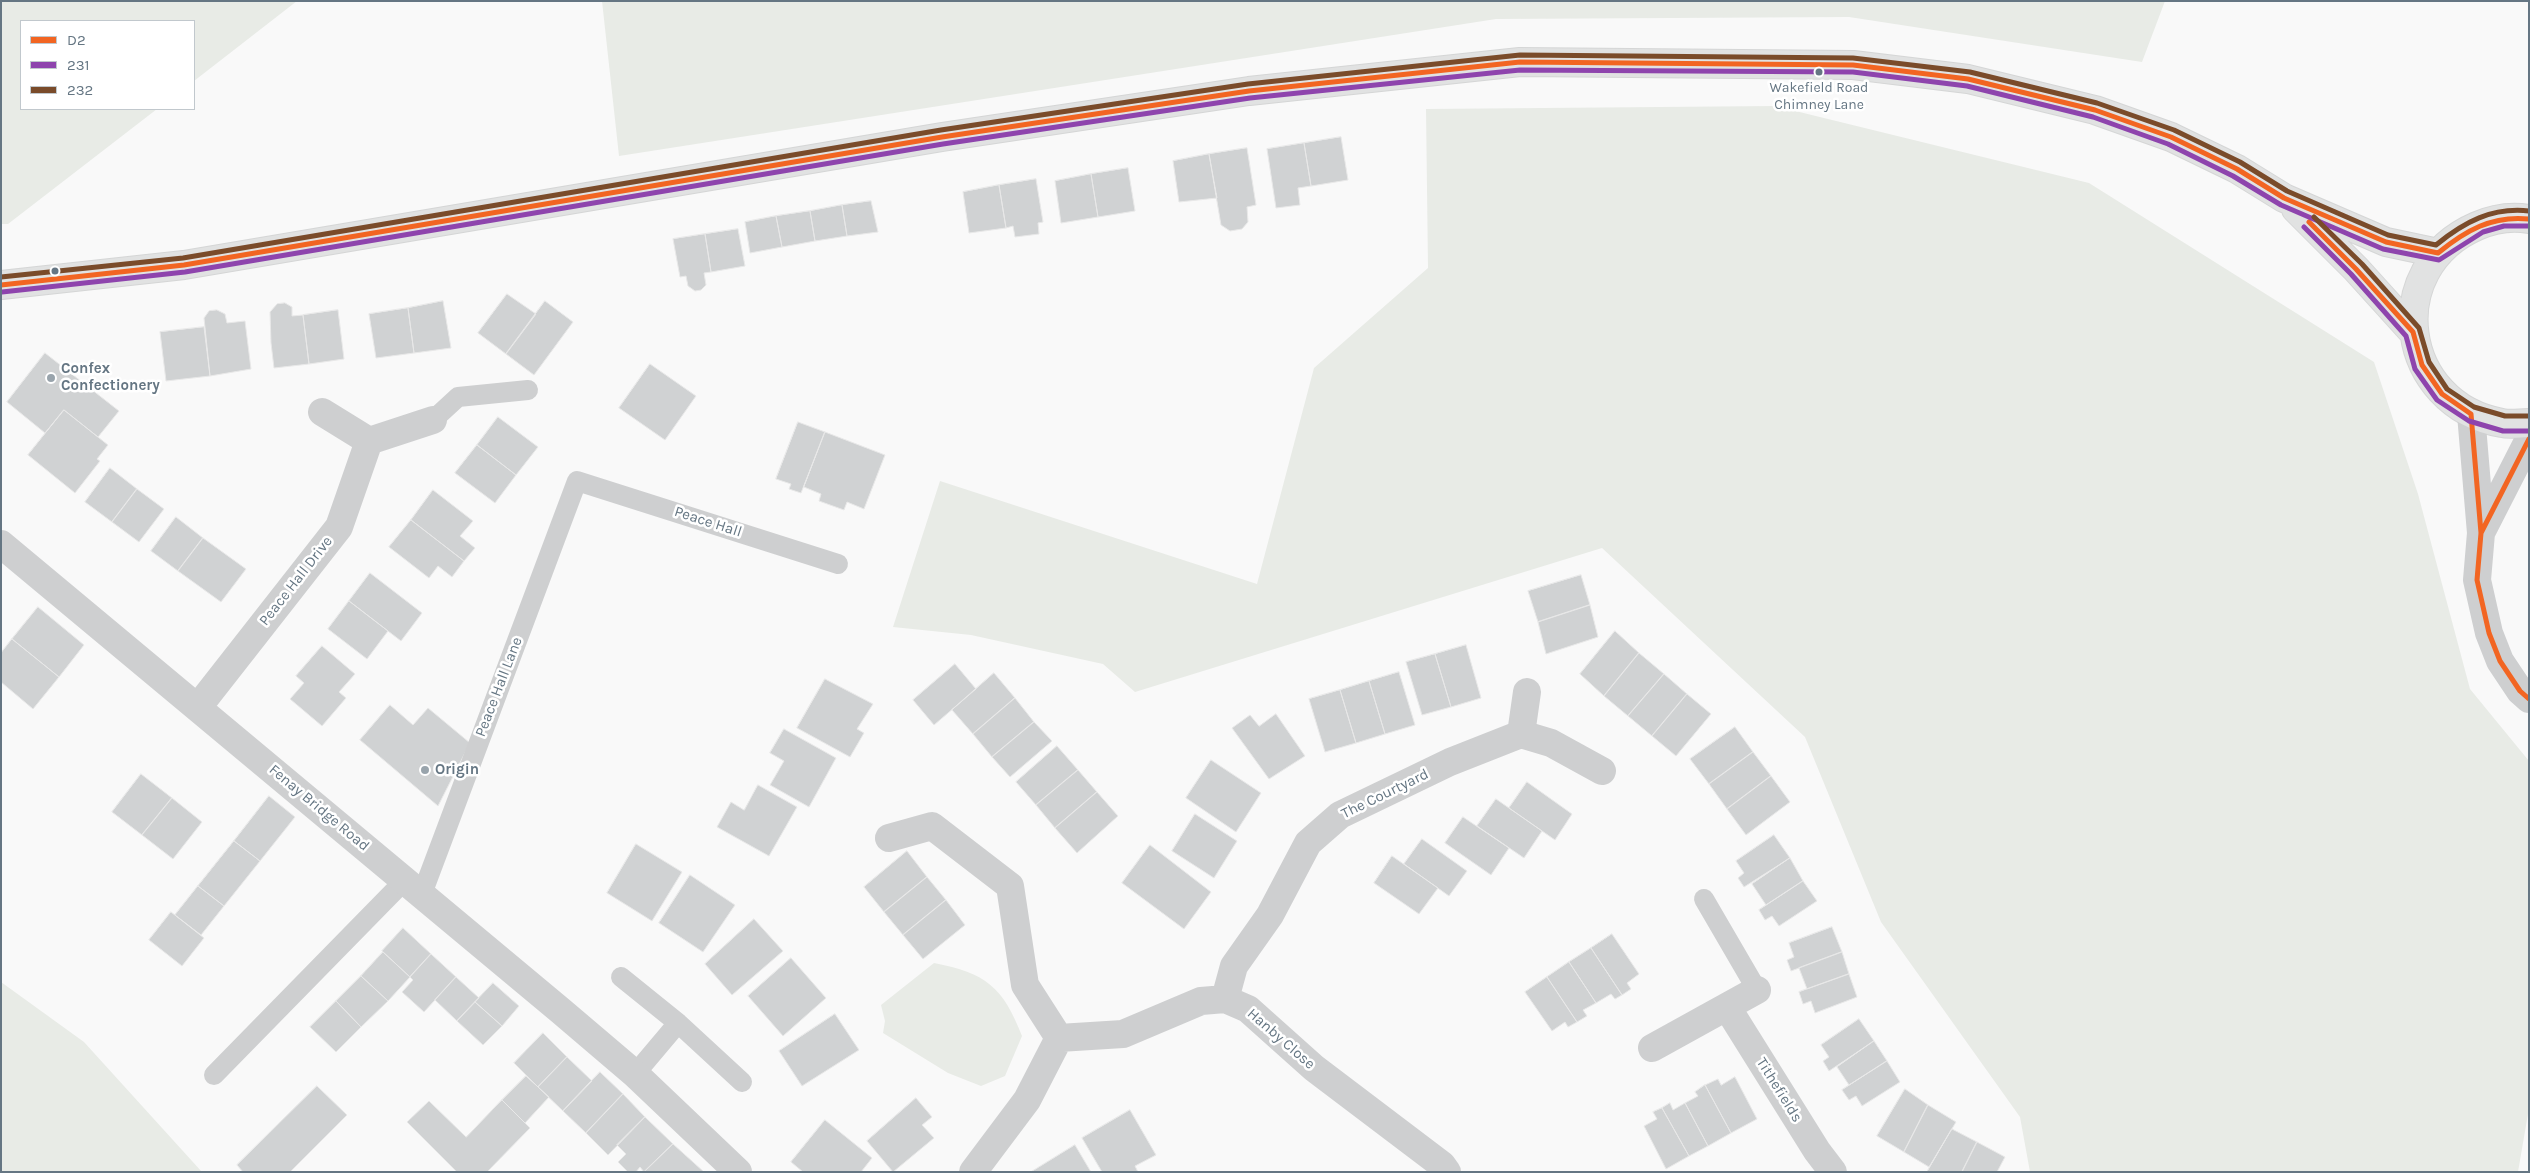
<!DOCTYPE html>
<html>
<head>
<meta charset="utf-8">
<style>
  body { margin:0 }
  #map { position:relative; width:2530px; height:1173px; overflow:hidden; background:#f9f9f9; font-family:Karla,sans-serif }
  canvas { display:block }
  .frame { position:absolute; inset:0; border:2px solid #657683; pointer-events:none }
  .legend { position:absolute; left:20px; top:20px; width:175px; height:90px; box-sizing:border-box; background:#fff; border:1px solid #c1c8cd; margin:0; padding:6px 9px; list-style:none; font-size:15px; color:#657683 }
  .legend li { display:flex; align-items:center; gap:10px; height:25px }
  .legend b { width:25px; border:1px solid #c1c8cd }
</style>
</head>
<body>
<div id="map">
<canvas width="2530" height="1173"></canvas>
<div class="frame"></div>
<ul class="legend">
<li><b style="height:6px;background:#f26522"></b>D2</li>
<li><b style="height:6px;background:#8e44ad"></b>231</li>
<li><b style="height:6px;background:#7a4b2a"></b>232</li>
</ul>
</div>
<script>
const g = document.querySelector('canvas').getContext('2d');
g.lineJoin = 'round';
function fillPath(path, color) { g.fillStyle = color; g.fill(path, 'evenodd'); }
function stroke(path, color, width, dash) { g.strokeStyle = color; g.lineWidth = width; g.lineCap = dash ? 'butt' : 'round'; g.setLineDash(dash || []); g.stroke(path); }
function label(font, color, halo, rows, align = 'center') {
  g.font = font + ' Karla,sans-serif'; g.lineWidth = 5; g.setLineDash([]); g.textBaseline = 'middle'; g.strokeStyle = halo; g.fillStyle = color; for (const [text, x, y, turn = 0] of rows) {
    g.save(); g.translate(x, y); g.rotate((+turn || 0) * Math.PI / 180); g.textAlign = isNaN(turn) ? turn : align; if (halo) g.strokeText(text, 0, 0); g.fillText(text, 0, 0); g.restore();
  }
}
const green = new Path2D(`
  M1 1H297L194 81V21H21V109H157L8 224H1Z
  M602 1H2165L2142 62 1849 17 1496 19 619 156Z
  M1775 106 2089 183 2374 362 2418 494 2470 689 2529 761V1108L2518 1172H2030L2020 1117 1881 922 1805 737 1602 548 1135 692 1103 664 971 635 893 627 940 481 1257 584 1314 368 1428 268 1426 109Z
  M934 963C986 973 1003 987 1022 1036L1005 1076 981 1086 948 1073 883 1033 885 1021 881 1005Z
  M1 982 84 1042 202 1172H1Z`);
const building = new Path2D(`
  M1341 137 1348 180 1311 186 1304 143Z
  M1304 143 1311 186 1298 188 1300 205 1276 208 1267 149Z
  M1247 148 1256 205 1247 207 1248 222 1242 229 1230 231 1221 225 1209 154Z
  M1209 154 1217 198 1179 202 1173 161Z
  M1128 168 1135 211 1098 217 1091 174Z
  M1091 174 1098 217 1061 223 1055 181Z
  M1036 179 1043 222 1038 223 1039 234 1015 237 1013 226 1006 228 999 185Z
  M999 185 1006 228 969 233 963 192Z
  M871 201 878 232 847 236 842 205Z
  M842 205 847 236 815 241 810 211Z
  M810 211 815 241 782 247 776 216Z
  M776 216 782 247 750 253 745 222Z
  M738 229 745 266 711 272 705 234Z
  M705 234 711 272 704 273 706 285 701 290 695 291 688 286 686 276 680 277 673 239Z
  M507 294 536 314 506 354 478 333Z
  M443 301 451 348 414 353 408 308Z
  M545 301 573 322 534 375 506 354Z
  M285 303 292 307V316L303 315 309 364 274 368 271 343 270 312 277 304Z
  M408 308 414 353 376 358 369 314Z
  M217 310 225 314 227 323 245 321 251 369 210 376 204 318 209 311Z
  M338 310 344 359 309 364 303 315Z
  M204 327 210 376 166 381 160 332Z
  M45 353 119 411 98 437 64 410 45 433 7 402Z
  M650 364 696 396 665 440 619 408Z
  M64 410 108 445 97 459 100 461 75 493 28 455Z
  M498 417 538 447 516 475 477 445Z
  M798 422 825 432 801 493 789 489 791 484 776 479Z
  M825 432 885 455 864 509 847 502 844 510 819 501 821 494 804 487Z
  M477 445 516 475 495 503 455 473Z
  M110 468 137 489 112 522 85 502Z
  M137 489 164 509 139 542 112 522Z
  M433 490 473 521 460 536 475 548 464 561 411 520Z
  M176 517 203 538 178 571 151 551Z
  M411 520 464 561 452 577 438 566 429 578 389 547Z
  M203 538 246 569 221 602 178 571Z
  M370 573 422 613 401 641 349 601Z
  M1581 575 1590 605 1538 622 1528 591Z
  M349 601 388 631 367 659 328 629Z
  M1590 605 1598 637 1546 654 1538 622Z
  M38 607 84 645 59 677 12 639Z
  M1615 631 1639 653 1604 696 1580 674Z
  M12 639 59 677 33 709 1 682V653Z
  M1466 645 1481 698 1451 707 1435 654Z
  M322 646 355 674 339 692 346 698 322 726 290 699 304 683 296 676Z
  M1639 653 1664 674 1628 716 1604 696Z
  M1435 654 1451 707 1422 715 1406 662Z
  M955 664 976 689 934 725 913 700Z
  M1399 672 1415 725 1385 734 1369 681Z
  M994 673 1015 698 973 734 952 710Z
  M1664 674 1687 694 1652 736 1628 716Z
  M825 679 873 704 857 729 864 733 850 757 797 728Z
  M1369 681 1385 734 1356 743 1340 690Z
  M1340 690 1356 743 1325 752 1309 699Z
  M1687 694 1711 714 1676 756 1652 736Z
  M1015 698 1034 722 992 757 973 734Z
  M390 705 413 725 428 708 470 743 438 806 360 740Z
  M1276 714 1305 756 1269 779 1232 728 1250 715 1259 726Z
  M1034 722 1052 741 1010 777 992 757Z
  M1735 727 1753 752 1709 784 1690 759Z
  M784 729 836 758 809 807 770 785 784 761 770 753Z
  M1057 746 1078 770 1036 805 1016 782Z
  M1753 752 1771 776 1727 809 1709 784Z
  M1211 760 1261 793 1236 832 1186 798Z
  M1078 770 1097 792 1055 828 1036 805Z
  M141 774 172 798 142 835 112 812Z
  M1771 776 1790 802 1746 835 1727 809Z
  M1527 782 1572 814 1555 840 1509 808Z
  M758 785 797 807 769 856 717 827 731 802 744 810Z
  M1097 792 1118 816 1077 853 1055 828Z
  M269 796 295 817 260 861 234 841Z
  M172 798 202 822 173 859 142 835Z
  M1496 799 1542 831 1524 858 1477 826Z
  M1195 814 1237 841 1214 878 1172 851Z
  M1463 817 1509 848 1491 875 1445 843Z
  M1774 835 1790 858 1744 887 1738 878 1744 873 1736 861Z
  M1422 839 1467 871 1449 896 1404 864Z
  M234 841 260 861 224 906 198 886Z
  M636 844 682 872 652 921 607 893Z
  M1150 845 1211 892 1184 929 1122 883Z
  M907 851 927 877 884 912 864 887Z
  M1392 856 1438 888 1419 914 1374 883Z
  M1790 858 1803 881 1766 905 1752 884Z
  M690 875 735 905 703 952 659 923Z
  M927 877 946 900 903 935 884 912Z
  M1803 881 1817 901 1779 926 1772 916 1765 920 1759 910Z
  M198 886 224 906 201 935 175 915Z
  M946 900 965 925 923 959 903 935Z
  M171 912 204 938 182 966 149 940Z
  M754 919 783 951 732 995 705 964Z
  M1832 927 1842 952 1791 971 1787 960 1794 957 1789 943Z
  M403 928 431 954 410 977 382 951Z
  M1612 934 1639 974 1627 983 1631 989 1622 995 1591 948Z
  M1591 948 1622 995 1615 999 1611 994 1596 1003 1569 962Z
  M383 952 410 977 388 1001 361 976Z
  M1842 952 1849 974 1807 989 1799 968Z
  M431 954 456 977 424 1012 402 992 413 980 410 977Z
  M791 958 826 998 783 1036 748 996Z
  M1569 962 1596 1003 1583 1010 1587 1016 1577 1022 1547 977Z
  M1849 974 1857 997 1815 1013 1811 1001 1803 1004 1799 992Z
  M361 976 388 1001 361 1027 336 1001Z
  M456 977 479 998 457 1021 435 1000Z
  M1547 977 1577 1022 1568 1027 1565 1022 1552 1031 1525 992Z
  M493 983 519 1006 502 1026 475 1002Z
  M336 1001 361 1027 336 1052 310 1027Z
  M475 1002 502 1026 483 1045 457 1021Z
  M835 1014 859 1050 802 1086 779 1051Z
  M1859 1019 1874 1041 1829 1071 1823 1061 1829 1057 1821 1045Z
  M543 1033 567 1057 538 1087 514 1063Z
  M1874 1041 1887 1061 1849 1085 1837 1067Z
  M567 1057 592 1081 563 1111 538 1087Z
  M1887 1061 1900 1082 1862 1106 1856 1096 1849 1100 1842 1090Z
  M600 1072 623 1094 586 1133 563 1111Z
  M526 1076 549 1097 525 1123 502 1100Z
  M1735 1077 1757 1119 1731 1133 1705 1085 1718 1079 1721 1085Z
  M1705 1085 1731 1133 1708 1146 1685 1103 1698 1096 1695 1092Z
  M317 1086 347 1115 290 1172H243L237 1165Z
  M1905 1089 1928 1105 1904 1152 1877 1136Z
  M623 1094 645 1117 608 1155 586 1133Z
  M916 1098 932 1117 922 1125 934 1138 893 1172 867 1141Z
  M502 1100 530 1128 487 1172H457L407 1122 429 1101 466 1137Z
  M1670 1103 1673 1110 1685 1103 1708 1146 1689 1156 1662 1108Z
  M1928 1105 1956 1122 1929 1167 1904 1152Z
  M1662 1108 1689 1156 1666 1169 1644 1126 1657 1119 1653 1112Z
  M1130 1110 1156 1155 1135 1166 1138 1172H1102L1082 1138Z
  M645 1117 673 1144 644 1172 640 1167 636 1172H628L618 1162 626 1154 617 1145Z
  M825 1120 872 1158 861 1172H803L791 1162Z
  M1952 1129 1977 1142 1962 1172H1927Z
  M1977 1142 2005 1157 1997 1172H1962Z
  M673 1144 704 1172H644Z
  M1075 1145 1091 1172H1031Z`);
const lane = new Path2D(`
  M433 420 458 397 528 390
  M422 894 577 481 838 564
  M1704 899 1757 990
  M621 977 678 1023 742 1082
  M635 1074 678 1023
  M214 1075 405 880`);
const street = new Path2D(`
  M322 412 369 441 433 420
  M2471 414 2481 533 2477 580 2489 633 2500 661 2520 691 2529 699
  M2481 533 2529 439
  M1 544 561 1011 635 1074 738 1172
  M198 707 339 527 369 441
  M1521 734 1527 692
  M889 838 932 826 1010 886 1025 985 1059 1038 1123 1034 1201 1001 1225 999 1248 1009 1314 1068 1442 1165 1447 1172
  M1225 999 1234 966 1270 915 1308 843 1340 815 1450 762 1521 734 1551 743 1602 771
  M1727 1007 1817 1151 1833 1172
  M1652 1048 1757 990
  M973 1172 1027 1100 1059 1038`);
const highway = new Path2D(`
  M2296 209 2356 269 2413 332
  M2529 219C2512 216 2493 219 2477 226 2380 268 2399 405 2502 423 2510 425 2520 423 2529 423
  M1 285 184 265 942 137 1249 91 1520 62 1853 65 1968 79 2095 110 2171 137 2237 169 2284 198 2386 242 2438 253`);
const bus1 = new Path2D(`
  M2309 222 2356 269 2413 332 2422 365 2442 394 2471 414 2481 533 2477 580 2489 633 2500 661 2520 691 2529 699
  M1 285 184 265 942 137 1249 91 1520 62 1853 65 1968 79 2095 110 2171 137 2237 169 2284 198 2386 242 2438 253C2465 231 2492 215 2529 219
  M2481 533 2529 439`);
const bus2 = new Path2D(`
  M2304 227 2351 274 2406 336 2415 369 2437 400 2469 421 2503 431H2529
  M2 292 185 272 943 144 1250 98 1520 70 1853 72 1967 86 2093 117 2168 144 2233 176 2281 205 2383 249 2439 260 2483 232 2504 226H2528`);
const bus3 = new Path2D(`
  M2314 217 2362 264 2419 328 2429 362 2447 389 2474 407 2505 416H2529
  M1 277 183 258 941 130 1248 84 1520 55 1853 58 1970 72 2097 103 2174 130 2240 162 2287 191 2388 235 2436 245C2464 222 2492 207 2529 211`);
const markers = [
  [1819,72,4.5,"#657683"],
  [55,271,4.5,"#657683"],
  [51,378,5,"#99a4ac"],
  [425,770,5,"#99a4ac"]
];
const busNames = [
  ["Wakefield Road",1819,88],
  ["Chimney Lane",1819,105]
];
const poiNames = [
  ["Confex",61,369],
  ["Confectionery",61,386],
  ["Origin",435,770]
];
const streetNames = [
  ["Peace Hall",708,522,18],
  ["Peace Hall Drive",296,581,-52],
  ["Peace Hall Lane",499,687,-69],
  ["The Courtyard",1385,794,-26],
  ["Fenay Bridge Road",319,808,40],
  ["Hanby Close",1281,1039,41],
  ["Tithefields",1779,1090,58]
];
fillPath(green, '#e8ebe6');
fillPath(building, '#d0d2d3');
stroke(building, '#e8e8e8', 1);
stroke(highway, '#d5d6d6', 30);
stroke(lane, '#cecfd0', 20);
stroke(street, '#cecfd0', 28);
stroke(highway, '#e1e2e2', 28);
stroke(bus1, '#f26522', 5);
stroke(bus2, '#8e44ad', 5);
stroke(bus3, '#7a4b2a', 5);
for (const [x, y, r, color] of markers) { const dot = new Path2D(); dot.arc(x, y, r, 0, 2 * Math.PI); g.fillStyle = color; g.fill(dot); stroke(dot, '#fff', 2); }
label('14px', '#657683', '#fff', busNames);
label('bold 15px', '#657683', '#fff', poiNames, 'left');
label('15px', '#657683', '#fff', streetNames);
</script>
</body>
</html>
